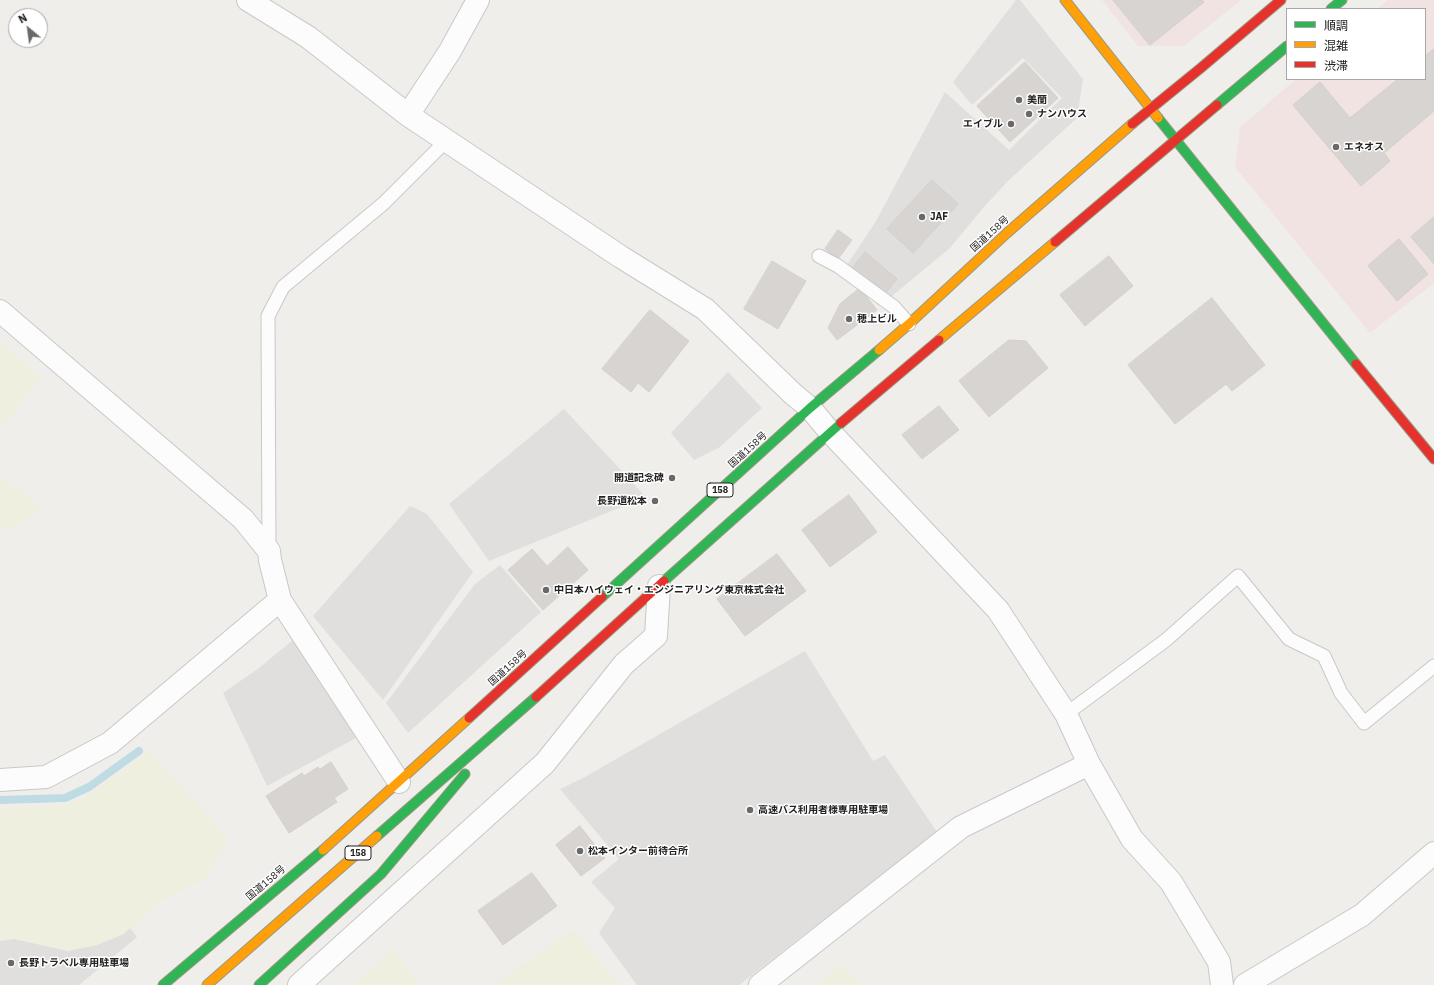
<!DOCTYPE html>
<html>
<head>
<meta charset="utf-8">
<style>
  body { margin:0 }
  #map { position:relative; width:1434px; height:985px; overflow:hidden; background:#f0eeeb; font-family:"IBM Plex Sans","Noto Sans JP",sans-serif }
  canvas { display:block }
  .legend { position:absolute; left:1286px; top:8px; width:140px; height:72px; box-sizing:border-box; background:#fff; border:1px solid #a7a7a7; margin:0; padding:5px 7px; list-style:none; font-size:12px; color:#222 }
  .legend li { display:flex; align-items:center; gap:8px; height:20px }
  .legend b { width:20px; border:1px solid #a7a7a7 }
  .north { position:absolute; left:8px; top:8px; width:40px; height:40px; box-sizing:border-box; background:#fff; border:1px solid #a7a7a7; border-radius:50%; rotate:331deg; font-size:11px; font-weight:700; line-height:16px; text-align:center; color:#222 }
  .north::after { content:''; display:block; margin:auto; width:14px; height:18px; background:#6a6968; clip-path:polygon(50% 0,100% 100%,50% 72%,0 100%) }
</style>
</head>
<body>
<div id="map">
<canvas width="1434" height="985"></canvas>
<ul class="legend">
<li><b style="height:5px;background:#30b455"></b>順調</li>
<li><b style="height:5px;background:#ff9f0a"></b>混雑</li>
<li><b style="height:5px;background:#e5322d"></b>渋滞</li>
</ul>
<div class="north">N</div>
</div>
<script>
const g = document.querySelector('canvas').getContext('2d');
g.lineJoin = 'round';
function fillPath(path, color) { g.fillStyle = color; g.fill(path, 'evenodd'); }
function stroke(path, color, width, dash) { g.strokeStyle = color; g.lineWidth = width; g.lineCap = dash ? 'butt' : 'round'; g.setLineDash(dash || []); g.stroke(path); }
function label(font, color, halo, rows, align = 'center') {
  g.font = font + ' "IBM Plex Sans","Noto Sans JP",sans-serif'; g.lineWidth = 3; g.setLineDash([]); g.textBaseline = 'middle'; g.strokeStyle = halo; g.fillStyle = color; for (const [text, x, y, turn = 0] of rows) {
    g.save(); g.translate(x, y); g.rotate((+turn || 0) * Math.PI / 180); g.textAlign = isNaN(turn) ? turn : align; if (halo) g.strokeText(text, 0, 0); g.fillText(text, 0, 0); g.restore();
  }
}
const commercial = new Path2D(`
  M1102 0H1241L1184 46H1138Z
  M1388 0H1434V283L1370 333 1235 167 1240 127 1296 79H1425V9H1377Z`);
const farmland = new Path2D(`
  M0 342 41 377 0 430Z
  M0 476 42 507 15 528 0 527Z
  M149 752 229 839 204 879 163 900 124 934 97 945 68 951 14 939 0 941V808L59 806 83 798Z
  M574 929 618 985H492Z
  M393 950 420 985H355Z
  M842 963 860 985H814Z`);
const parking = new Path2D(`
  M1016 0H1020L1083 79 1077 118 1009 180 983 208 950 248 886 301 847 265 876 221 945 92 1009 150 1062 98 1023 58 972 105 953 82Z
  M728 372 762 408 720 447 694 460 671 433Z
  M564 409 646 497 489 561 449 504Z
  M410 506 427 514 473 572 383 700 313 616Z
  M500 565 541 612 408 733 386 703 475 584Z
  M294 639 356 738 267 786 223 693 259 668Z
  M805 651 873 761 885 755 937 832 739 985H637L599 933 615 908 591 882 619 859 560 789 583 778Z
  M130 928 137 937 79 985H0V941L14 939 68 951 97 945 124 934Z`);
const stream = new Path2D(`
  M0 800 65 798 89 787 139 751`);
const building = new Path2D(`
  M1113 0H1202L1204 2 1150 45Z
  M1434 49V111L1384 153 1390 161 1361 186 1293 105 1320 82 1350 118 1398 79H1425V56Z
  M1025 62 1058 98 1010 142 977 106Z
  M932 180 958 204 913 253 887 229Z
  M1434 217V264L1411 237Z
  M838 230 852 240 838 259 825 249Z
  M1399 239 1428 274 1397 301 1368 266Z
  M865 252 897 279 884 295 852 269Z
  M1109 256 1133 286 1085 326 1060 295Z
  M772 261 806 281 778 329 744 309Z
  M860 288 877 310 837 340 828 328 840 304Z
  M1212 298 1265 365 1232 391 1226 384 1175 424 1128 365Z
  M650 310 689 341 649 392 638 383 631 392 602 369Z
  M1009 340 1026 341 1048 368 989 417 959 381Z
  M939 406 959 430 922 459 902 435Z
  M849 495 877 532 830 567 802 530Z
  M568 547 588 570 543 610 508 570 532 549 547 566Z
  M777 554 806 591 745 636 717 599Z
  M331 762 348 789 334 798 337 802 289 833 266 796 302 773 304 776 318 767 320 769Z
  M580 826 605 858 581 876 556 845Z
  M532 873 557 906 503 945 478 911Z`);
const lane = new Path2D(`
  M819 256 838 266 894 307 909 324
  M269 551 268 316 283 287 384 203 446 141
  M1066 714 1166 640 1238 576 1289 639 1324 656 1341 693 1364 723 1434 666`);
const street = new Path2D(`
  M248 0 308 37 408 115 621 257 705 309 793 394 810 408 830 432 998 610 1066 714 1089 764 1132 839 1171 882 1219 962 1222 985
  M408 115 450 51 478 0
  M0 311 243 519 269 551 270 560 280 600 399 782
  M0 780 46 777 110 743 280 600
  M299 985 545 763 624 664 656 636 659 586
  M760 985 961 827 1089 764
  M1245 985 1362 915 1434 853`);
const fast = new Path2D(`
  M1331 9 1342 0
  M1217 105 1287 46
  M1158 118 1356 364
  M664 581 841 423
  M602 597 810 408 879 350
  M377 836 536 697
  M163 985 323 850
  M259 985 381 874 465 774`);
const slow = new Path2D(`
  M1065 0 1158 118
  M939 340 1055 242
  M879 350 909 324 1007 233 1132 124
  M323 850 469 718
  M207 985 377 836`);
const jam = new Path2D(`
  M1132 124 1202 67 1281 0
  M1055 242 1217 105
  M1356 364 1434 459
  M841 423 939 340
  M536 697 664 581
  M469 718 602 597`);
const markers = [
  [1019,100,4,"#6a6968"],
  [1029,114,4,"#6a6968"],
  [1011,124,4,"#6a6968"],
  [1336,147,4,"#6a6968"],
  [922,217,4,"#6a6968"],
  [849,319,4,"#6a6968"],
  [672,478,4,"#6a6968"],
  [655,501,4,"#6a6968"],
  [546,590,4,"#6a6968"],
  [750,810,4,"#6a6968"],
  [580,851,4,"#6a6968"],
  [11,963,4,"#6a6968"]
];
const shields = [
  [720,490,26],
  [358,853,26]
];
const shieldNames = [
  ["158",720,490],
  ["158",358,853]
];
const poiNames = [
  ["美蘭",1027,100],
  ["ナンハウス",1037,114],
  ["エイブル",1003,124,"right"],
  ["エネオス",1344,147],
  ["JAF",930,217],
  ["穂上ビル",857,319],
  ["開道記念碑",664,478,"right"],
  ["長野道松本",647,501,"right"],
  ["中日本ハイウェイ・エンジニアリング東京株式会社",554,590],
  ["高速バス利用者様専用駐車場",758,810],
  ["松本インター前待合所",588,851],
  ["長野トラベル専用駐車場",19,963]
];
const streetNames = [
  ["国道158号",990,234,-42],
  ["国道158号",748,450,-42],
  ["国道158号",508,668,-42],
  ["国道158号",266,883,-40]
];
fillPath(commercial, '#f1e3e1');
fillPath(farmland, '#efefdf');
fillPath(parking, '#e0dfde');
stroke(stream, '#bfdbe3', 8);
fillPath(building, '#d7d4d2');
stroke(building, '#d3d0cc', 1);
stroke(lane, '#c9c8c7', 15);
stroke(street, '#c9c8c7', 24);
stroke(fast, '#999a82', 11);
stroke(slow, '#999a82', 11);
stroke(jam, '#999a82', 11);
stroke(lane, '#fdfcfc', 13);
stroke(street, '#fdfcfc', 22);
stroke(fast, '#30b455', 9);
stroke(slow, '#ff9f0a', 9);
stroke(jam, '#e5322d', 9);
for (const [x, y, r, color] of markers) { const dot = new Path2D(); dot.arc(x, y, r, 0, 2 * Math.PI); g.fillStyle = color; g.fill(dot); stroke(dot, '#fff', 1.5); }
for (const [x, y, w] of shields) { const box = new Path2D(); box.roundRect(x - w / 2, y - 7, w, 14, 3); g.fillStyle = '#fff'; g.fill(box); stroke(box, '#222', 1); }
label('bold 9px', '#222', null, shieldNames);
label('bold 10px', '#222', '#fff', poiNames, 'left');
label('10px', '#222', '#fff', streetNames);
</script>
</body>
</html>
